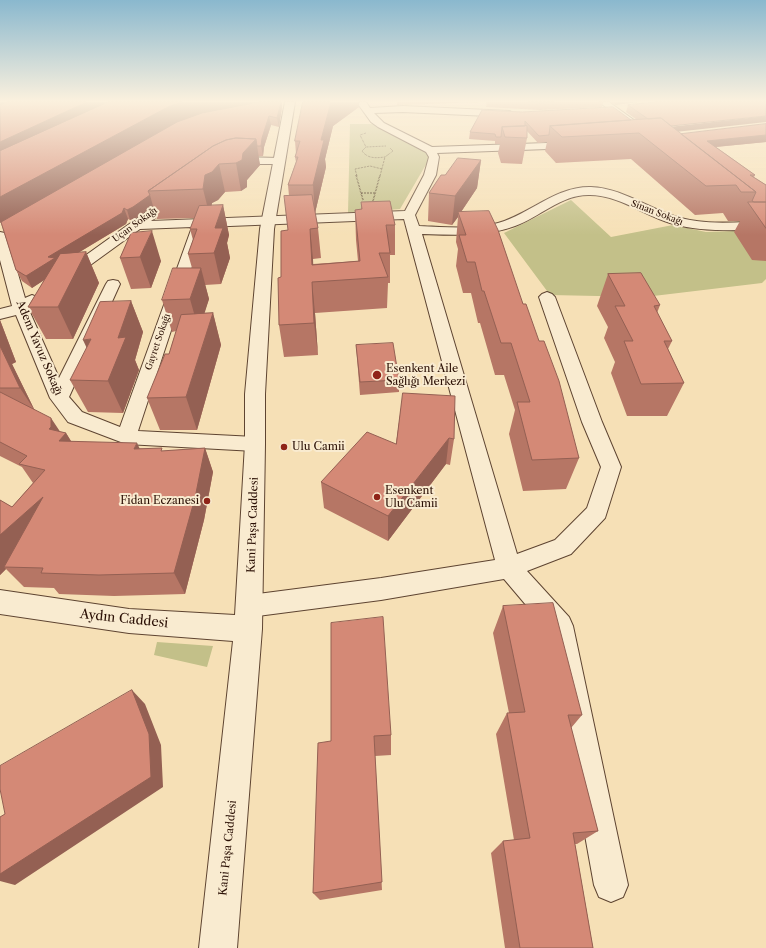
<!DOCTYPE html>
<html>
<head>
<meta charset="utf-8">
<style>
  body { margin:0 }
  canvas { display:block; background:#f6e0b6 }
</style>
</head>
<body>
<canvas width="766" height="948"></canvas>
<script>
const g = document.querySelector('canvas').getContext('2d');
g.lineJoin = 'round';
function fillPath(path, color) { g.fillStyle = color; g.fill(path, 'evenodd'); }
function stroke(path, color, width, dash) { g.strokeStyle = color; g.lineWidth = width; g.lineCap = dash ? 'butt' : 'round'; g.setLineDash(dash || []); g.stroke(path); }
function label(font, color, halo, rows, align = 'center') {
  g.font = font + ' "Libre Caslon Text",serif'; g.lineWidth = 4; g.setLineDash([]); g.textBaseline = 'middle'; g.strokeStyle = halo; g.fillStyle = color; for (const [text, x, y, turn = 0] of rows) {
    g.save(); g.translate(x, y); g.rotate((+turn || 0) * Math.PI / 180); g.textAlign = isNaN(turn) ? turn : align; if (halo) g.strokeText(text, 0, 0); g.fillText(text, 0, 0); g.restore();
  }
}
const green = new Path2D(`
  M350 124H375L431 156 400 209 348 213Z
  M571 200 611 237 673 225 706 232 766 230V279L762 283 645 297 550 295 504 233Z
  M157 642 213 646 207 667 154 655Z`);
const pathFar1 = new Path2D(`
  M366 133 360 135 366 147 386 146
  M366 147 362 151C368 159 376 158 385 157
  M357 176 355 169 370 166 382 169
  M380 176 385 157 393 151 390 148`);
const path = new Path2D(`
  M356 175 363 200
  M361 193H375
  M373 201 380 175`);
const minor = new Path2D(`
  M360 102H366L370 108 403 106 510 111 515 114 510 117 403 112 374 113 384 123 432 147 575 142 580 145 575 148 437 153 439 157 436 175 415 215 419 226C445 227 473 230 498 223 530 214 556 186 591 187 620 188 645 206 671 215 696 224 721 223 747 222L748 219C755 218 760 220 764 226L763 229 758 230C728 230 699 232 670 223 644 215 618 195 590 195 562 194 540 217 515 226 485 237 454 235 422 234L517 554 555 540 587 508 601 467 582 422 539 297 542 294 547 292 552 294 555 297 602 422 621 467 605 518 571 554 527 571 569 617 573 626 628 885 623 897 611 902 599 897 594 885 548 631 504 579 381 600 250 617 241 614 237 606 241 598 250 595 381 578 495 560 404 219 205 227 138 431 255 437 262 439 265 444 262 449 255 451 126 444 68 422 50 398 16 315 0 319V309L12 306 0 260V232L5 233 7 236 25 298 32 295 37 297 40 300 29 310 59 378 106 284 108 281 113 280 118 281 120 284 69 397 82 412 120 427 192 227 140 229 71 279 66 280 61 279 59 276 61 273 174 192H182L184 195 182 198 151 221 405 211 424 175 429 157 426 152 378 127 371 122 358 104Z
  M599 102H609L638 123 636 125H630Z
  M241 157 279 158 284 161 279 164H232L227 161 228 159Z`);
const tertiary = new Path2D(`
  M285 102H295L274 229 265 394V444L262 629 237 948H199L233 641 129 633 0 614V590L129 609 235 615 245 444V394L260 229Z`);
const wall = new Path2D(`
  M0 102 282 107 279 127 271 125 264 147 263 156H258L260 165 247 180V187L241 191 225 192 218 200 212 203 211 206 223 205 229 235 227 243 230 258 221 284 205 285 209 299 204 313H213L221 345 197 430H160L147 398 169 354 176 331 172 332 162 300 192 268 188 254 193 240 190 229 194 218 157 219 153 206 136 218 130 220 128 219 126 224 78 253 86 252 99 283 73 339H46L28 307 45 279 32 288 22 281 16 270 1 223Z
  M303 102H359V107L333 126 325 159 326 167 315 213 318 228 321 258 313 259V264L358 261 356 240 355 210 361 209V202L395 225V255H390V283H388L387 308 315 313 318 355 284 357 279 325 281 277 288 230 289 196 288 185 296 162 295 157 296 154 295 141Z
  M397 102H481L397 105Z
  M487 102H603L602 107 540 110 486 107Z
  M611 102H637L615 105Z
  M628 105 681 134 766 124V142L716 147 755 175 754 177 766 185V261L752 260 734 232 740 221H728L723 213 695 215 631 159 556 163 545 151 547 142 538 143 527 131V138L522 164 501 163 498 153 500 144H495V141L469 139 470 132 482 110 631 120H637L626 112Z
  M481 160 477 188 461 212 523 304 579 458 566 489 523 491 509 434 515 410 504 375H495L480 323H478L471 293H463L456 266 458 249 456 242 458 217 452 225 428 221 429 193 445 175Z
  M131 233 161 261 151 288 131 289 120 258Z
  M608 274 660 305 657 313 672 341 668 349 684 383 667 416H627L611 373 615 362 604 338 608 327 597 306Z
  M131 301 143 332 135 360 139 370 123 413 88 412 70 380Z
  M0 320 16 362 12 364 34 409 60 432 66 433 71 441 164 451 205 448 213 472 204 520 185 594 114 596 59 594 54 588 24 587 6 569 0 575V500L12 507 33 483 22 467 0 456Z
  M356 345 399 380V392L360 395Z
  M403 393 454 439 450 465 446 464 388 541 324 508 321 482 396 444Z
  M503 606 582 715 571 728 598 831 577 844H575L593 948H505L491 853 503 841 514 840 496 734 507 713H509L493 633Z
  M331 623 391 735V755L375 756 382 890 320 900 313 893 331 741Z`);
const shadedWall = new Path2D(`
  M0 102H35L0 117Z
  M87 102H129L0 165V142Z
  M182 102H261L172 125 0 223V197L168 107Z
  M281 102H282V107L279 127 277 118Z
  M331 102H359V107L333 126 325 159 326 167 315 213 313 185 321 140Z
  M616 102H637L615 105Z
  M269 116 271 125 264 147 263 156 261 146 262 138Z
  M766 116V122L657 134 660 128Z
  M766 135V142L704 148 707 141Z
  M256 139 260 165 247 180V187L241 191 236 163 243 153Z
  M481 160 477 188 459 215 458 212V217L452 225 455 196Z
  M219 164 225 192 218 200 212 203 210 217 203 189 205 175Z
  M150 195 153 206 136 218 130 220 127 210Z
  M223 205 229 235 227 243 230 258 221 284 214 253 215 228Z
  M124 208 128 219 126 224 58 265 60 270 32 288 26 276 48 257Z
  M310 229 313 259 314 282 312 265Z
  M152 231 161 261 151 288 140 257Z
  M86 252 99 283 73 339 58 307Z
  M201 268 209 299 199 331 190 299Z
  M312 282 315 313 318 355 314 323Z
  M131 301 143 332 135 360 139 370 123 413 108 381 118 338Z
  M213 313 221 345 197 430 186 397Z
  M0 320 16 362 12 364 35 411 20 388 0 346Z
  M91 339 98 372 83 340Z
  M51 418 63 436 66 433 80 456 63 452 49 429Z
  M449 438 446 464 388 541V516Z
  M137 443 148 466 134 449Z
  M205 448 213 472 204 520 185 594 174 573Z
  M43 497 4 567 6 569 0 575V535Z
  M132 690 145 704 161 745 163 787 15 885 0 881V874Z`);
const building = new Path2D(`
  M7 102H87L0 142V105Z
  M108 102H182L168 107 0 197V151Z
  M259 102H281L277 118 269 116 262 138 261 146H257L256 139 236 138 226 140 213 146 148 191 150 195 133 207 127 210 124 208 122 213 48 257 55 258 26 276 16 270 1 222 177 122 202 113Z
  M303 102H331L321 140H324L313 185H288L298 157H295L300 141H295Z
  M528 102H554L541 103Z
  M655 102H766V116L671 126 661 118 648 119 628 105Z
  M613 107 631 120 550 126 549 135 539 136 525 121V126L502 127 501 137H496L495 134 470 132 482 110 522 112Z
  M661 118 756 192H741L736 185 706 186 639 133 562 137 550 126Z
  M766 124V135L707 141 755 175H750L766 185V202H754L752 201 756 192 681 134Z
  M527 126V138L505 137 502 127Z
  M236 138 256 139 243 153 242 160 236 163 219 164 212 172 205 175 203 189 148 191 213 146 226 140Z
  M458 158 481 160 455 196 429 193 441 175H445Z
  M312 195 318 228 310 229 312 265 360 261 355 210 362 209 361 202 390 201 395 225H386L390 253H379L388 277 312 282 314 323 279 325 278 278 281 277V231L288 230 284 196Z
  M748 202H766V228Z
  M223 205 215 228H223L214 253 188 254 197 229H190L199 206Z
  M489 211 498 230 523 304H526L539 341H544L559 381 579 458 532 460 517 402H530L511 343H501L484 291H482L475 262H467L459 235H466L458 212Z
  M152 231 140 257 120 258 131 233Z
  M86 252 58 307H28L60 254Z
  M173 268H201L190 299 162 300Z
  M641 273 660 305 654 306 672 341H664L684 383 641 384 624 341H633L615 306H625L608 274Z
  M131 301 118 338 126 337 108 381 70 380 91 339 83 340 100 302Z
  M213 313 186 397 147 398 165 354H169L181 315Z
  M393 343 399 380 360 382 356 345Z
  M0 346 20 388H0Z
  M0 392 51 418V427L49 429 66 433 59 441 137 443 134 449 162 448 161 451 205 448 195 498 174 573 99 575 41 573 43 568 4 567 43 497 0 535V500L12 507 45 470 19 464 27 456 0 442Z
  M403 393 455 396 454 439 449 438 388 516 321 482 367 432 396 444Z
  M553 603 582 715H568L598 831 573 833 593 948H520L503 841 530 838 507 713 525 712 503 606Z
  M383 617 391 735 374 736 382 882 313 893 318 743 331 741V623Z
  M132 690 149 734 151 777 0 874V817L5 814 0 789V766Z`);
const markers = [
  [377,375,5,"#8f2418"],
  [284,447,4,"#8f2418"],
  [377,497,4,"#8f2418"],
  [207,501,4,"#8f2418"]
];
const farStreetnames = [
  ["Sinan Sokağı",657,213,21],
  ["Uçan Sokağı",135,225,-36],
  ["Gayret Sokağı",158,342,-71]
];
const streetNames = [
  ["Adem Yavuz Sokağı",39,348,67],
  ["Kani Paşa Caddesi",253,525,-88],
  ["Kani Paşa Caddesi",228,848,-84]
];
const poiNames = [
  ["Esenkent Aile",386,369],
  ["Sağlığı Merkezi",386,382],
  ["Ulu Camii",292,447],
  ["Esenkent",385,491],
  ["Ulu Camii",385,504],
  ["Fidan Eczanesi",199,501,"right"]
];
const nearStreetnames = [
  ["Aydın Caddesi",124,619,6]
];
fillPath(green, '#c3c089');
stroke(minor, '#5e4431', 2);
stroke(tertiary, '#5e4431', 2);
stroke(pathFar1, '#2b1005', 1, [0.5, 1]);
stroke(path, '#2b1005', 1.5, [0.5, 1]);
fillPath(minor, '#f9ebd0');
fillPath(tertiary, '#f9ebd0');
fillPath(wall, '#b67665');
fillPath(shadedWall, '#946053');
fillPath(building, '#d48976');
stroke(building, '#946053', 1);
const sky = g.createLinearGradient(0, 0, 0, 235);
sky.addColorStop(0, '#8ab8ce');
sky.addColorStop(0.43, '#fbf1de');
sky.addColorStop(1, '#fbf1de00');
g.fillStyle = sky;
g.fillRect(0, 0, 766, 235);
for (const [x, y, r, color] of markers) { const dot = new Path2D(); dot.arc(x, y, r, 0, 2 * Math.PI); g.fillStyle = color; g.fill(dot); stroke(dot, '#f9ebd0', 1.5); }
label('9px', '#2b1005', '#f9ebd0', farStreetnames);
label('11px', '#2b1005', '#f9ebd0', streetNames);
label('11px', '#2b1005', '#f9ebd0', poiNames, 'left');
label('13px', '#2b1005', '#f9ebd0', nearStreetnames);
</script>
</body>
</html>
